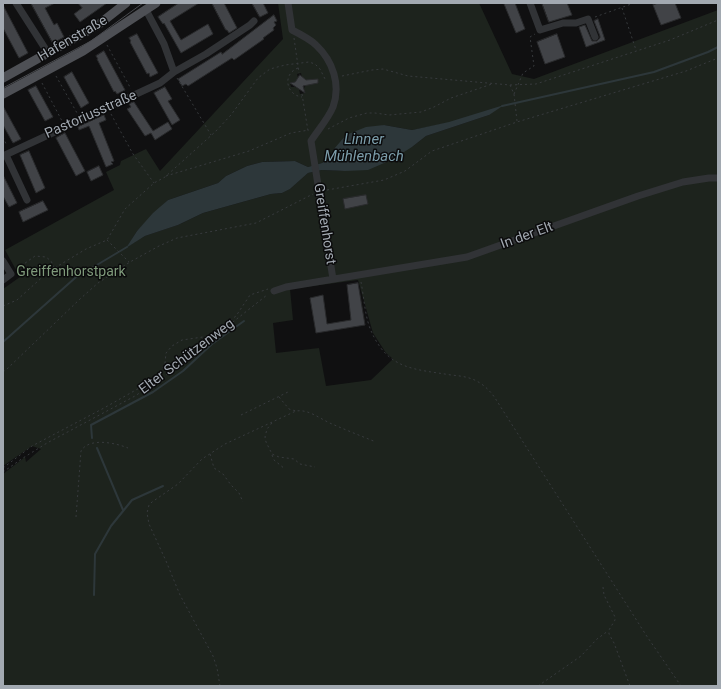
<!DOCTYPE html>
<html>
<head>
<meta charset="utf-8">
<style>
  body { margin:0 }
  #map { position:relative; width:721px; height:689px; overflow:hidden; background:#101011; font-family:Roboto,sans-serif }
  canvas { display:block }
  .frame { position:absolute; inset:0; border:4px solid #a2a9b1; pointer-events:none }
</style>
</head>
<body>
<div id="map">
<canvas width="721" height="689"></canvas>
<div class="frame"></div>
</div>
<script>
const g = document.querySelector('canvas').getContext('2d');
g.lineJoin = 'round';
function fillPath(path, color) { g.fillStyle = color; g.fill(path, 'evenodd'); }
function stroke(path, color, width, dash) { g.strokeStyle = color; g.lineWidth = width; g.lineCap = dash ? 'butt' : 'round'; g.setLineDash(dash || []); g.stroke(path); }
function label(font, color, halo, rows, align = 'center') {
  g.font = font + ' Roboto,sans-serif'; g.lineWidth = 3; g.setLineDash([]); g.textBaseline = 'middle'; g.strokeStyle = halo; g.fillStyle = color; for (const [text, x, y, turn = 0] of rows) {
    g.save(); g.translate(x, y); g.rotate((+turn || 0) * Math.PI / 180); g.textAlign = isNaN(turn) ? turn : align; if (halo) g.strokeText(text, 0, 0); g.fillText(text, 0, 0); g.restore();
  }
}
const green = new Path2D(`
  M278 3H479L512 74 534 79 718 10V686H3V474L25 457 26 462 41 449 32 446 3 466V289L20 277 5 250 114 190 106 172 120 165 121 161 146 149 160 171 283 39ZM301 73 302 78 306 80V85L304 88 305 93 300 94 299 89 295 87H291L290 83 295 82 298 78 297 74ZM489 115 426 136 412 147 345 171 322 170 308 173 290 189 282 193 271 194 203 213 178 225 145 236 127 247 137 231 168 200 218 183 226 176 247 166 262 162 295 161 308 167 322 163 328 159 334 149 384 125 412 130ZM358 280 373 333 386 353 393 359 371 380 326 386 319 348 276 353 273 323 293 320 290 289Z`);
const water = new Path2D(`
  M504 105 489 115 426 136 412 147 391 160 368 170 345 171 322 170 308 173 290 189 282 193 271 194 203 213 178 225 145 236 126 248 137 231 153 213 168 200 218 183 226 176 247 166 262 162 295 161 308 167 322 163 328 159 334 149 346 135 366 127 384 125 412 130 449 122Z`);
const stream = new Path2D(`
  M502 106 654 72 708 52 718 47
  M3 342 75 278 127 247
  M92 438 91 425 153 392 183 371 212 344 244 321
  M97 448 123 510
  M94 595 95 554 111 526 132 500 163 486`);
const building = new Path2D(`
  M31 3H55L45 8 54 25 57 23 64 37 53 43Z
  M78 3H107L80 22 74 14 82 8Z
  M179 3H199L170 21 181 40 208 24 213 34 181 53 164 23 163 24 158 17Z
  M212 3H224L237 28 229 33 227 30H226Z
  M252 3H263L268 13 260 17Z
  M507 3H515L525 29 516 33 504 4Z
  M542 3H567L572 15 549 22Z
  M659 3H675L681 18 661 25 653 5Z
  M3 5 28 53 19 58 3 28Z
  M274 15 277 21 274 22 276 25 273 28 274 30 263 38 264 39 234 60 232 58 188 86 186 84 182 86 178 79 221 52 222 54Z
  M598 19 605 40 586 47 579 27 585 25 592 41H597L600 38V36L594 21Z
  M137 34 158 73 150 77 149 73 147 74 130 42 131 41 129 38Z
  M557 34 565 57 545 64 537 42Z
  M104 51 125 90 117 94 115 91 114 92 97 59H98L96 56Z
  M72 72 89 103 81 108 64 77Z
  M300 75 306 80 318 79V83L303 86 305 93 290 83 295 82Z
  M36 86 53 117 45 121 28 90Z
  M165 87 172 99 168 101 180 120 172 125 154 93Z
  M134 102 153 131 168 122 172 129 155 140 151 133 145 136 127 109 131 107 129 104Z
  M3 106 21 139 13 143 3 125Z
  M104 115 106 120 99 123 114 161 111 162 113 164 106 167 89 126 79 130 78 127Z
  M65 133 85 171 76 176 56 138Z
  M29 151 45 188 36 193 20 155Z
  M99 166 103 175 91 181 87 172Z
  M3 175 17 203 9 207 3 196Z
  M366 195 368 204 345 209 343 199Z
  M43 201 48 210 23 222 19 212Z
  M358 283 365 325 316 333 310 298 323 295 327 324 351 320 347 285Z`);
const path = new Path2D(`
  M622 8 636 50
  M595 17 634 3
  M294 38 299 73
  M107 45 131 89
  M298 68C282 74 286 95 302 97
  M56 76 77 113
  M342 76 372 70 383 69 408 76 510 85 536 84 670 40 718 20
  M177 78 211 135
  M42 83 62 121
  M510 85 514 94 517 121
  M302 94 308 131
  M514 94 523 73 534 66 530 37 535 34
  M111 114 133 154 154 183
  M328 129 349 118 367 113H375L389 115 421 112 434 107 451 98 492 84
  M3 137 7 146
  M166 176 249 151 291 133 309 130
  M327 190 384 180 405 171 432 151 517 122 686 71 718 58
  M107 240 129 262
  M17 269 35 256 46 257 51 261 54 267
  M361 282C364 297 365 319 372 333 389 370 415 369 451 375 461 376 471 377 480 383 486 387 491 392 495 398L646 635 681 686
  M3 306 17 300 48 272 86 249 107 240 125 209 154 183 165 177 215 132 231 115 258 78 270 69 285 65 309 62 315 64 320 69 325 79H327
  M3 372 8 368 80 299 98 283 130 262 159 246 177 238 256 223 313 194
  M279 397 289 409 296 411
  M241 415 288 392
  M272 423 267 429 265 437 266 442 272 454 279 457 294 459 300 464 315 467
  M210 454 214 468 223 474 231 485 239 493 243 502
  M272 455 274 460 285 469
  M3 468 32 446 104 408 150 382 161 372 165 363 166 353 172 346 182 340 210 336 236 316 250 295 268 289
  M3 472 23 458 47 443 135 396 161 379 267 295
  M76 517 81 451C89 437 116 443 128 448
  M603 587 604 595 615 617V620L609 630V634L614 643 630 686
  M220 686 217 668 213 656 180 595 166 561 149 524 147 513 149 505 152 502 178 484 202 459 225 444 296 411C309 409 320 419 332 424 346 430 361 436 376 442
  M538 686 581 656 597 639 608 631`);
const minor = new Path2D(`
  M16 3 48 53
  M288 3 292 30C300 34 310 39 316 45 333 61 341 85 333 107 328 119 318 130 311 141L333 279
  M530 3 540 30 563 23H576L588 19 595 37
  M146 10 164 44 174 72
  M6 155 27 200
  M3 156 160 83 174 72 206 54 250 25 254 21
  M3 261 11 274 3 280
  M274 291 286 287 467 257 638 196 683 182 709 178H718`);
const major = new Path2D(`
  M3 78 98 25 126 3
  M3 94 83 51 156 3`);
const tram = new Path2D(`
  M3 88 91 41 143 3`);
const streetNames = [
  ["Hafenstraße",73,39,-30],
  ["Pastoriusstraße",91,115,-24],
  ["Greiffenhorst",324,224,81],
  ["In der Elt",527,236,-20],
  ["Elter Schützenweg",187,357,-37]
];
const parkNames = [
  ["Greiffenhorstpark",71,272]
];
const waterNames = [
  ["Linner",364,140],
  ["Mühlenbach",364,157]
];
fillPath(green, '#1d231d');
fillPath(water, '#2d373a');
stroke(stream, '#2d373a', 2);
fillPath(building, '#414347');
stroke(building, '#2a2b2d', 1);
stroke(path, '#373a3d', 1, [2, 3]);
stroke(minor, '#313336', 7);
stroke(major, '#4e5055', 9);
stroke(tram, '#494b4f', 1);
label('14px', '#a2a9b1', '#0b0b0c', streetNames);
label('14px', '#7f9a7b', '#0b0b0c', parkNames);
label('italic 15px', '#7c9daa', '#0b0b0c', waterNames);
</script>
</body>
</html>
